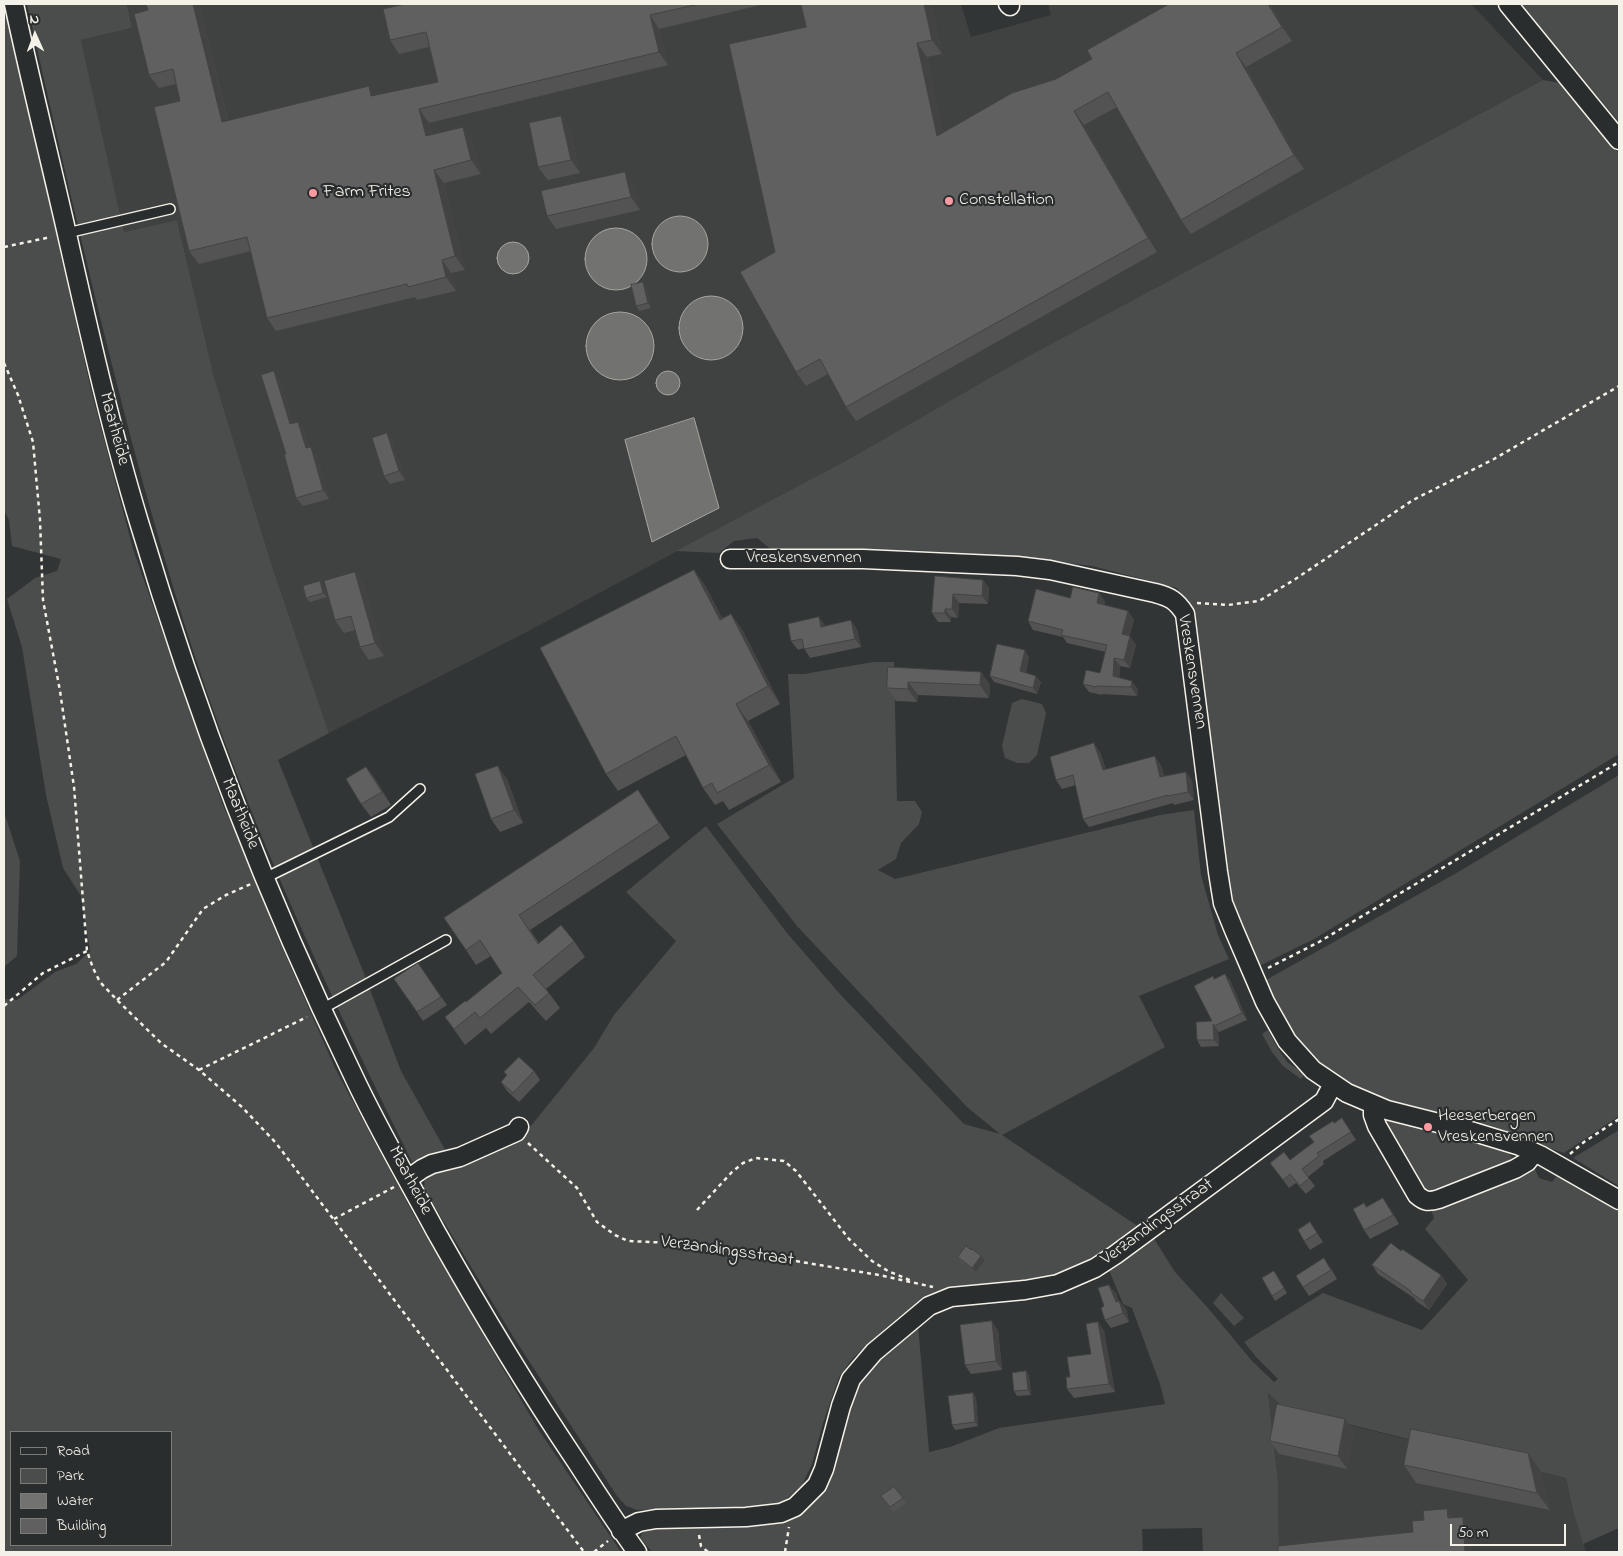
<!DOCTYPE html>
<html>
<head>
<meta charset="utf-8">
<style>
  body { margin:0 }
  #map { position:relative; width:1623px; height:1556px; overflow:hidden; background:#323535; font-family:"Indie Flower",sans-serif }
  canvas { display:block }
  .frame { position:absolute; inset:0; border:5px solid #f4f1e8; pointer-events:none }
  .legend { position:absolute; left:10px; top:1431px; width:162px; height:115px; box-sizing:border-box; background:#2a2d2e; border:1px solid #7b7b78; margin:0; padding:6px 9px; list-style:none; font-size:15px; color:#f4f1e8 }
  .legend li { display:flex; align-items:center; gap:10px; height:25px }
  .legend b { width:25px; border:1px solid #7b7b78 }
  .north { position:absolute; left:10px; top:10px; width:50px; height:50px; -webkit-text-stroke:4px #2a2d2e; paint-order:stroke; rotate:358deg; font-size:14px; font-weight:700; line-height:20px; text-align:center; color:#f4f1e8 }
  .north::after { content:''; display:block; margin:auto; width:18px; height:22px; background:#f4f1e8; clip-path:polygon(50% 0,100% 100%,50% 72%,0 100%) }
  .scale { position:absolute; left:1450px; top:1524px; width:116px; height:22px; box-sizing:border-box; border:2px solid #f4f1e8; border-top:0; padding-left:6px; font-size:15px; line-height:18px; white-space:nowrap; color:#f4f1e8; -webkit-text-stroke:4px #2a2d2e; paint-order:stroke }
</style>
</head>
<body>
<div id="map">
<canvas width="1623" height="1556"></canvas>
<div class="frame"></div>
<ul class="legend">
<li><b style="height:6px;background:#2a2d2e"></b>Road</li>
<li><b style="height:14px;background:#4b4d4c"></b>Park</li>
<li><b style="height:14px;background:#727370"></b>Water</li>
<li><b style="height:14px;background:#5f605f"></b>Building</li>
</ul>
<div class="north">N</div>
<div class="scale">50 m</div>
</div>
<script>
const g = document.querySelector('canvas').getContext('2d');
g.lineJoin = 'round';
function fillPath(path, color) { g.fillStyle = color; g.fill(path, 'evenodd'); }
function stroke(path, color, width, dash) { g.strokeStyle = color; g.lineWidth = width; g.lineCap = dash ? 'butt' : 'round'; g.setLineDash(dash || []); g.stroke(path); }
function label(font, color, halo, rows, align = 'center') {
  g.font = font + ' "Indie Flower",sans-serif'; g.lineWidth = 4.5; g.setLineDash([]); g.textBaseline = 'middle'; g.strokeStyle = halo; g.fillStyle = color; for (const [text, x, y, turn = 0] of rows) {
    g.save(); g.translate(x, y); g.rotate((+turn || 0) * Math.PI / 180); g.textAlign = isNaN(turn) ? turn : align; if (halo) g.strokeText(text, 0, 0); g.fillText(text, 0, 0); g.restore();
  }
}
const built = new Path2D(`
  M127 4H961L971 37 1051 15 1048 4H1471L1543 80 1017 363 849 459 521 635 329 733 272 566 214 377 177 220 124 232 81 40 132 28Z
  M1268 1393 1283 1409 1566 1478 1573 1511 1586 1552H1279L1278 1481Z`);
const green = new Path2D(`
  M4 4H5L91 390 133 549 224 808 237 834 275 931 335 1068 416 1219 538 1429 621 1552H4V999L17 1000 55 972 76 964 90 951 81 896 63 868 46 795 22 647 7 599 35 578 57 571 61 559 12 546 9 520 4 510ZM11 1432H171V1545H11Z
  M27 4H127L132 28 81 40 124 232 177 220 214 377 272 566 329 733 278 760 363 971 401 1071 448 1155 429 1159 413 1164C348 1032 284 898 231 759 197 669 169 576 143 483 100 325 63 164 27 4Z
  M1520 4H1619V122Z
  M1543 80 1560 83 1619 154V754L1314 939 1259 966 1241 923 1228 888 1221 842 1193 611 1177 588 1092 566 1010 556 911 550 774 552 757 538 734 541 719 553 676 551 849 459 1016 363Z
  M873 662H894L897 801H915L922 812 919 824 901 843 896 859 878 870 895 879 1160 815 1194 810 1201 875 1218 935 1229 959 1139 996 1165 1047 1002 1135 1142 1229 1101 1257 1059 1278 941 1290 922 1299 888 1326 852 1359 839 1377 823 1423 812 1464 802 1485 790 1496 779 1504 745 1508 637 1510 626 1506 617 1496 514 1338 424 1189 425 1176 446 1166 477 1159 501 1150 526 1132 594 1048 614 1015 676 941 626 892 706 826 787 933 839 993 964 1124 1000 1134 967 1107 797 926 717 824 794 778 788 674H804Z
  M1022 699 1042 704 1046 713 1037 755 1029 763H1017L1005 758 1002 746 1012 703Z
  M1619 775V1116L1564 1153 1526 1140 1373 1097 1336 1077 1304 1047 1283 1018 1266 980 1460 871Z
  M4 812 20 861 17 956 4 967Z
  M1268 1030 1277 1047 1287 1062 1305 1074 1301 1079 1283 1066 1272 1052 1262 1034Z
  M1387 1116 1507 1151 1512 1157 1510 1162 1435 1192H1425L1382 1122Z
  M1619 1130V1186L1573 1158Z
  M1535 1169 1539 1178 1552 1182 1559 1173 1619 1208V1528L1583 1544 1573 1511 1566 1478 1283 1408 1268 1393 1278 1481 1279 1552H1203L1202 1528 1142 1529 1143 1552H652L640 1538 644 1530 648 1527 797 1512 815 1500 827 1484 847 1416 859 1383 874 1363 918 1325 929 1452 950 1447 999 1428 1165 1404 1160 1384 1132 1308 1123 1304 1109 1270 1153 1237 1175 1272 1208 1308 1252 1361 1274 1382 1278 1379 1257 1358 1244 1342 1323 1293 1422 1330 1468 1280 1425 1229 1434 1218 1431 1210Z
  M1221 1293 1244 1318 1234 1326 1213 1303Z`);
const water = new Path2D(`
  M652 244a28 28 0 1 1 56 0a28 28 0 1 1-56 0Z
  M585 259a31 31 0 1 1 62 0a31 31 0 1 1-62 0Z
  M497 258a16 16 0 1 1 32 0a16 16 0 1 1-32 0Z
  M679 328a32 32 0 1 1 64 0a32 32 0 1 1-64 0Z
  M586 346a34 34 0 1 1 68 0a34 34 0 1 1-68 0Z
  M656 383a12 12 0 1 1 24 0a12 12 0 1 1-24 0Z
  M694 418 719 508 652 542 625 440Z`);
const path = new Path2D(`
  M4 247 51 237
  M4 363 18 395 33 442 40 520 43 600 60 691 74 787 87 951 93 968 100 982 117 1000 161 1043 199 1070 242 1107 276 1143 584 1552
  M1197 603 1228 605 1259 601 1294 580 1413 500 1494 459 1619 386
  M1268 968 1319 942 1619 762
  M117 1000 166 962 203 909 226 895 251 884
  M4 1006 43 973 87 951
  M199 1070 307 1017
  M528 1143 577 1188 597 1222 615 1235 628 1241 694 1244 879 1275 933 1287
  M1570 1154 1584 1142 1619 1119
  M697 1210 732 1172 743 1163 756 1158 784 1161 796 1171 849 1239 872 1261 888 1271 912 1281
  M334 1219 394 1187
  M699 1535 701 1546 708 1552
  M594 1552 608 1541
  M785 1552 789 1527`);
const service = new Path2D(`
  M67 233 170 209
  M265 878 389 817 420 789
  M322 1009 446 940`);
const minor = new Path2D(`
  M14 4C31 84 51 163 69 243 90 336 111 430 139 522 195 710 266 896 352 1073 377 1127 407 1178 435 1230 480 1310 525 1385 576 1461 596 1492 616 1523 637 1552
  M1008 4 1010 6
  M1508 4 1619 140
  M730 559H863L1017 566 1050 570 1155 593C1170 597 1176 600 1185 614L1218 872 1223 903 1234 930 1265 1002 1287 1041 1313 1070 1347 1093 1387 1110 1474 1132 1520 1146 1542 1156 1619 1200
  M1373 1104V1115L1377 1126 1417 1195C1425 1202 1429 1202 1439 1199L1515 1169 1527 1162 1534 1153
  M408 1179 422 1169 432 1164 460 1157 516 1132 519 1127
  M621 1531 639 1522 656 1519 746 1517 781 1513 795 1507 817 1485 824 1469 841 1406 851 1379 874 1352 929 1306 951 1297 1025 1290 1058 1284 1095 1268 1115 1255 1324 1101 1333 1084`);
const wall = new Path2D(`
  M146 4H199L228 121 375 96 438 82 429 47 399 54 390 40 405 4H765L659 29 668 65 429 123 432 135 472 140 481 174 444 183 465 270 451 273 456 291 417 300 415 297 276 331 267 318 251 251 199 264 189 251 180 101 176 84 159 88 149 75 148 10Z
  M801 4H931L942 54 927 57 943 133 1056 79 1270 4 1292 41 1246 67 1304 169 1191 234 1181 220 1117 107 1084 125 1157 252 856 421 846 407 828 374 806 386 796 372 775 252 806 27Z
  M561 116 570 129 580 173 548 180 538 167Z
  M634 185 640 210 556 229 547 216Z
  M646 287 651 308 639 311 636 306Z
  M280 380 293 423 298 422 304 430 309 447 317 456 329 499 303 506 296 498 286 454Z
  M387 433 393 442 405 480 390 484 384 476Z
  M694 570 706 587 722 618 731 614 743 631 780 704 748 721 781 782 729 810 723 801 715 805 703 788 686 755 618 791 606 774Z
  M355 572 364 585 384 656 369 660 360 647 355 630 344 633 335 620Z
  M935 576 983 580 989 588 988 604 959 603 958 618 951 617V622H938L932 613Z
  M320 581 323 585 327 597 310 602 306 598Z
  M1099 593 1105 602 1104 605 1128 611 1134 620 1129 636 1136 645 1130 668 1120 666 1119 678 1138 689 1137 696 1102 694V695L1089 692 1083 684 1100 673 1106 652 1067 643 1063 637 1033 630 1028 621 1070 598Z
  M825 626 857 629 861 647 810 658 804 648 798 650 791 641Z
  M1029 657 1026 673 1041 682 1037 694 994 682 990 676Z
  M888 667 981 672 990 685 989 698 918 695 917 702 896 701 887 688Z
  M1100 752 1106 770 1161 765 1164 776 1192 780 1194 800 1174 805 1173 803 1089 827 1083 819 1076 785 1062 789 1056 780Z
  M366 767 376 780 391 805 371 817 361 804Z
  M507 779 523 823 500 832 491 819Z
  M638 790 670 838 530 930 539 943 574 941 585 957 546 989 560 1008 546 1021 529 1002 491 1034 486 1028 465 1045 445 1017 466 1002 502 973 491 956 476 965 466 950Z
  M418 963 447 1005 423 1021 394 979Z
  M1213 976 1215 979 1230 980 1247 1020 1219 1032 1218 1031 1219 1046 1201 1047 1197 1040 1212 1021Z
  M534 1071 540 1080 519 1102 507 1091 501 1082 507 1076 504 1072Z
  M1342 1118 1356 1140 1323 1161 1324 1164 1308 1177 1315 1186 1306 1194 1296 1183 1289 1188 1270 1163 1290 1160 1314 1142 1334 1123Z
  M1364 1203 1367 1207H1389L1399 1224 1370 1239 1364 1230Z
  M1310 1222 1323 1242 1310 1250 1304 1241Z
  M971 1250 985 1260 976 1272 961 1262 958 1257Z
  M1401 1251 1441 1275 1447 1284 1429 1310 1416 1301 1414 1298 1378 1274 1372 1265Z
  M1330 1267 1337 1279 1309 1296 1303 1287Z
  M1274 1271 1287 1293 1275 1301 1272 1296Z
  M1116 1293 1118 1301H1119L1126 1309 1129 1322 1111 1328 1105 1320 1104 1306Z
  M1098 1322 1104 1331 1115 1392 1074 1398 1067 1389 1070 1377 1091 1354Z
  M998 1330 1002 1370 971 1374 965 1365Z
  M1026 1371 1029 1376 1031 1395 1017 1396 1014 1391Z
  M973 1393 976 1398 978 1426 955 1430 952 1425Z
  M1345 1419 1354 1432 1347 1469 1279 1454 1270 1441Z
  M1528 1453 1540 1470 1550 1510 1416 1483 1404 1465Z
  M894 1487 906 1503 893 1512 881 1496Z`);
const shadedWall = new Path2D(`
  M193 4H199L231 135 222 122Z
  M924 4H931L942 54 932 40Z
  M1268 4H1270L1292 41 1282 27Z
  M650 15 659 29 668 65 659 52Z
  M917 43 927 57 947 150 937 136Z
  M1236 53 1246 67 1304 169 1294 155Z
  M369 86 378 100 371 96Z
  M419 109 429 123 435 149 426 136Z
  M1074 111 1084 125 1157 252 1148 238Z
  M561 116 570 129 580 173 571 160Z
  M463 127 472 140 481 174 471 160Z
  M434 170 444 183 465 270 455 256Z
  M625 172 634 185 640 210 631 197Z
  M442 260 451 273 456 291 446 277Z
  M643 282 646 287 651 308 648 303Z
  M274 371 280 380 296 433 290 424Z
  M298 422 304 430 312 457 306 448Z
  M387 433 393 442 405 480 399 471Z
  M311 447 317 456 329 499 323 490Z
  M694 570 706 587 732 637 720 620Z
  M355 572 364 585 384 656 375 643Z
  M983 580 989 588 988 604 982 596Z
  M320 581 323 585 327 597 323 593Z
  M1099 593 1105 602 1102 612 1097 603Z
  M953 594 959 603 958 618 952 609Z
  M945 609 951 617V622L945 613Z
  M1128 611 1134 620 1128 643 1122 634Z
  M731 614 743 631 780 704 768 686Z
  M819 617 825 625 821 627Z
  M851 620 857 629 861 647 855 639Z
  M1130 636 1136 645 1130 668 1124 660Z
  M1025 650 1029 657 1025 678 1020 671Z
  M1114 658 1120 666 1119 685 1113 676Z
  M981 672 990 685 989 698 980 685Z
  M1036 676 1041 682 1037 694 1033 688Z
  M1132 681 1138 689 1137 696 1131 687Z
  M908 682 918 695 917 702 908 689Z
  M736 704 748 721 781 782 769 765Z
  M1094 743 1100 752 1109 779 1103 770Z
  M1155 756 1161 765 1166 786 1160 777Z
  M498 766 507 779 523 823 514 810Z
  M366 767 376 780 391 805 382 792Z
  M1186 772 1192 780 1194 800 1188 792Z
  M1225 974 1230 980 1247 1020 1242 1013Z
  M1213 1024 1218 1031 1219 1046 1214 1040Z
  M981 1256 985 1260 976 1272 972 1268Z
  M1441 1275 1447 1284 1429 1310 1423 1301Z
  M1109 1285 1116 1293 1122 1310 1116 1302Z
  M1119 1301 1126 1309 1129 1322 1123 1313Z
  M992 1321 998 1330 1002 1370 996 1361Z
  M1098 1322 1104 1331 1115 1392 1109 1384Z
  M1026 1371 1029 1376 1031 1395 1028 1390Z
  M973 1393 976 1398 978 1426 975 1422Z
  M1345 1419 1354 1432 1347 1469 1338 1456Z
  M1528 1453 1540 1470 1550 1510 1537 1493Z
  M1447 1509 1456 1522 1448 1518Z
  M1463 1517 1472 1530 1474 1552H1465Z`);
const building = new Path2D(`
  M146 4H193L222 122 369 86 371 96 438 82 426 32 390 40 383 9 405 4H699L650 15 659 52 419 109 426 136 463 127 471 160 434 170 455 256 442 260 446 277 408 287 407 284 267 318 247 237 189 251 154 107 180 101 173 69 149 75 134 14 148 10Z
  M801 4H924L932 40 917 43 937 136 1012 93 1056 79 1092 59 1087 50 1169 4H1268L1282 27 1236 53 1294 155 1181 220 1108 92 1074 111 1148 238 846 407 820 359 796 372 740 272 775 252 729 44 806 27Z
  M561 116 571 160 538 167 529 123Z
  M625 172 631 197 547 216 541 191Z
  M643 282 648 303 636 306 631 285Z
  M274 371 290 424 298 422 306 448 311 447 323 490 296 498 284 454H286L261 375Z
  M387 433 399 471 384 476 372 438Z
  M694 570 720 620 731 614 768 686 736 704 769 765 717 793 712 783 703 788 676 736 606 774 540 648Z
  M355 572 375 643 360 647 351 616 335 620 324 581Z
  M935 576 983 580 982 596 953 594 952 609H945V613H932Z
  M320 581 323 593 306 598 303 586Z
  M1073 587 1099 593 1097 603 1128 611 1122 634 1130 636 1124 660 1114 658 1113 676 1132 681 1131 687 1096 686V687L1083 684 1086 670 1100 673 1107 645 1061 635 1063 630 1028 621 1036 589 1070 598Z
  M819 617 821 627 851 620 855 639 804 649 802 639 791 641 788 624Z
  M997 644 1025 650 1020 671 1036 676 1033 688 990 676Z
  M888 667 981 672 980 685 908 682V689L887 688Z
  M1094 743 1103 770 1155 756 1160 777 1186 772 1188 792 1168 796V795L1083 819 1073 775 1056 780 1050 757Z
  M498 766 514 810 491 819 475 774Z
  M366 767 382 792 361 804 346 779Z
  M638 790 659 823 519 915 538 944 561 925 574 941 533 975 549 993 535 1005 518 987 480 1018 475 1012 454 1029 445 1017 465 1001 466 1002 502 973 480 940 466 950 444 918Z
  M418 963 441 997 417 1012 394 979Z
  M1225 974 1242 1013 1214 1026 1213 1024 1214 1040H1197L1196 1022 1212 1021 1194 986 1213 976 1214 979Z
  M519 1057 534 1071 513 1093 501 1082 507 1075 504 1072Z
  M1342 1118 1351 1132 1317 1153 1319 1156 1302 1169 1309 1178 1300 1186 1290 1174 1283 1180 1270 1163 1284 1152 1290 1160 1314 1142 1309 1136 1333 1121 1334 1123Z
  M1383 1198 1393 1215 1364 1230 1353 1209 1364 1203 1366 1207Z
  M1310 1222 1317 1233 1304 1241 1298 1230Z
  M1391 1243 1401 1251 1402 1249 1441 1275 1423 1301 1410 1292 1411 1291 1372 1265Z
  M966 1246 971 1250 972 1249 981 1256 972 1268 958 1257Z
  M1324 1258 1331 1270 1303 1287 1296 1276Z
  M1274 1271 1284 1288 1272 1296 1262 1278Z
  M1109 1285 1116 1302 1119 1301 1123 1313 1105 1320 1101 1308 1104 1306 1098 1288Z
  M992 1321 996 1361 965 1365 960 1325Z
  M1098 1322 1109 1384 1067 1389 1066 1377H1070L1067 1357 1091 1354 1086 1324Z
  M1026 1371 1028 1390 1014 1391 1012 1373Z
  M973 1393 975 1422 952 1425 948 1396Z
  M1277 1404 1345 1419 1338 1456 1270 1441Z
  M1411 1429 1528 1453 1537 1493 1404 1465Z
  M894 1487 903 1498 890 1507 881 1496Z
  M1447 1509 1448 1518 1463 1517 1465 1552H1278V1546L1413 1532 1412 1521 1424 1520 1423 1511Z`);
const markers = [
  [313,193,5,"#ff9aa2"],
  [949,201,5,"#ff9aa2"],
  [1428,1127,5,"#ff9aa2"]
];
const poiNames = [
  ["Farm Frites",323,193],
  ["Constellation",959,201],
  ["Heeserbergen",1438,1117],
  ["Vreskensvennen",1438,1138]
];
const streetNames = [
  ["Maatheide",113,429,75],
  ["Vreskensvennen",804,559],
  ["Vreskensvennen",1191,672,81],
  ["Maatheide",239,814,68],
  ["Maatheide",409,1181,62],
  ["Verzandingsstraat",1158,1223,-36],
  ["Verzandingsstraat",727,1252,8]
];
fillPath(built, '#404242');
fillPath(green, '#4b4d4c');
fillPath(water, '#727370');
stroke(water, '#a6a5a0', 1);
stroke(service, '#f4f1e8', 12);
stroke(minor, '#f4f1e8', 21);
stroke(path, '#f4f1e8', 2.5, [4, 4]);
stroke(service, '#2a2d2e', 9);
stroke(minor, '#2a2d2e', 18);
fillPath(wall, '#525352');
fillPath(shadedWall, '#424342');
fillPath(building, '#5f605f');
stroke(building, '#424342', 1);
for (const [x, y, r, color] of markers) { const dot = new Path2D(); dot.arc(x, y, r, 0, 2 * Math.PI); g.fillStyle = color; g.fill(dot); stroke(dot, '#2a2d2e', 2); }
label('18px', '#f4f1e8', '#2a2d2e', poiNames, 'left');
label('18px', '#f4f1e8', '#2a2d2e', streetNames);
</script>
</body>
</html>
